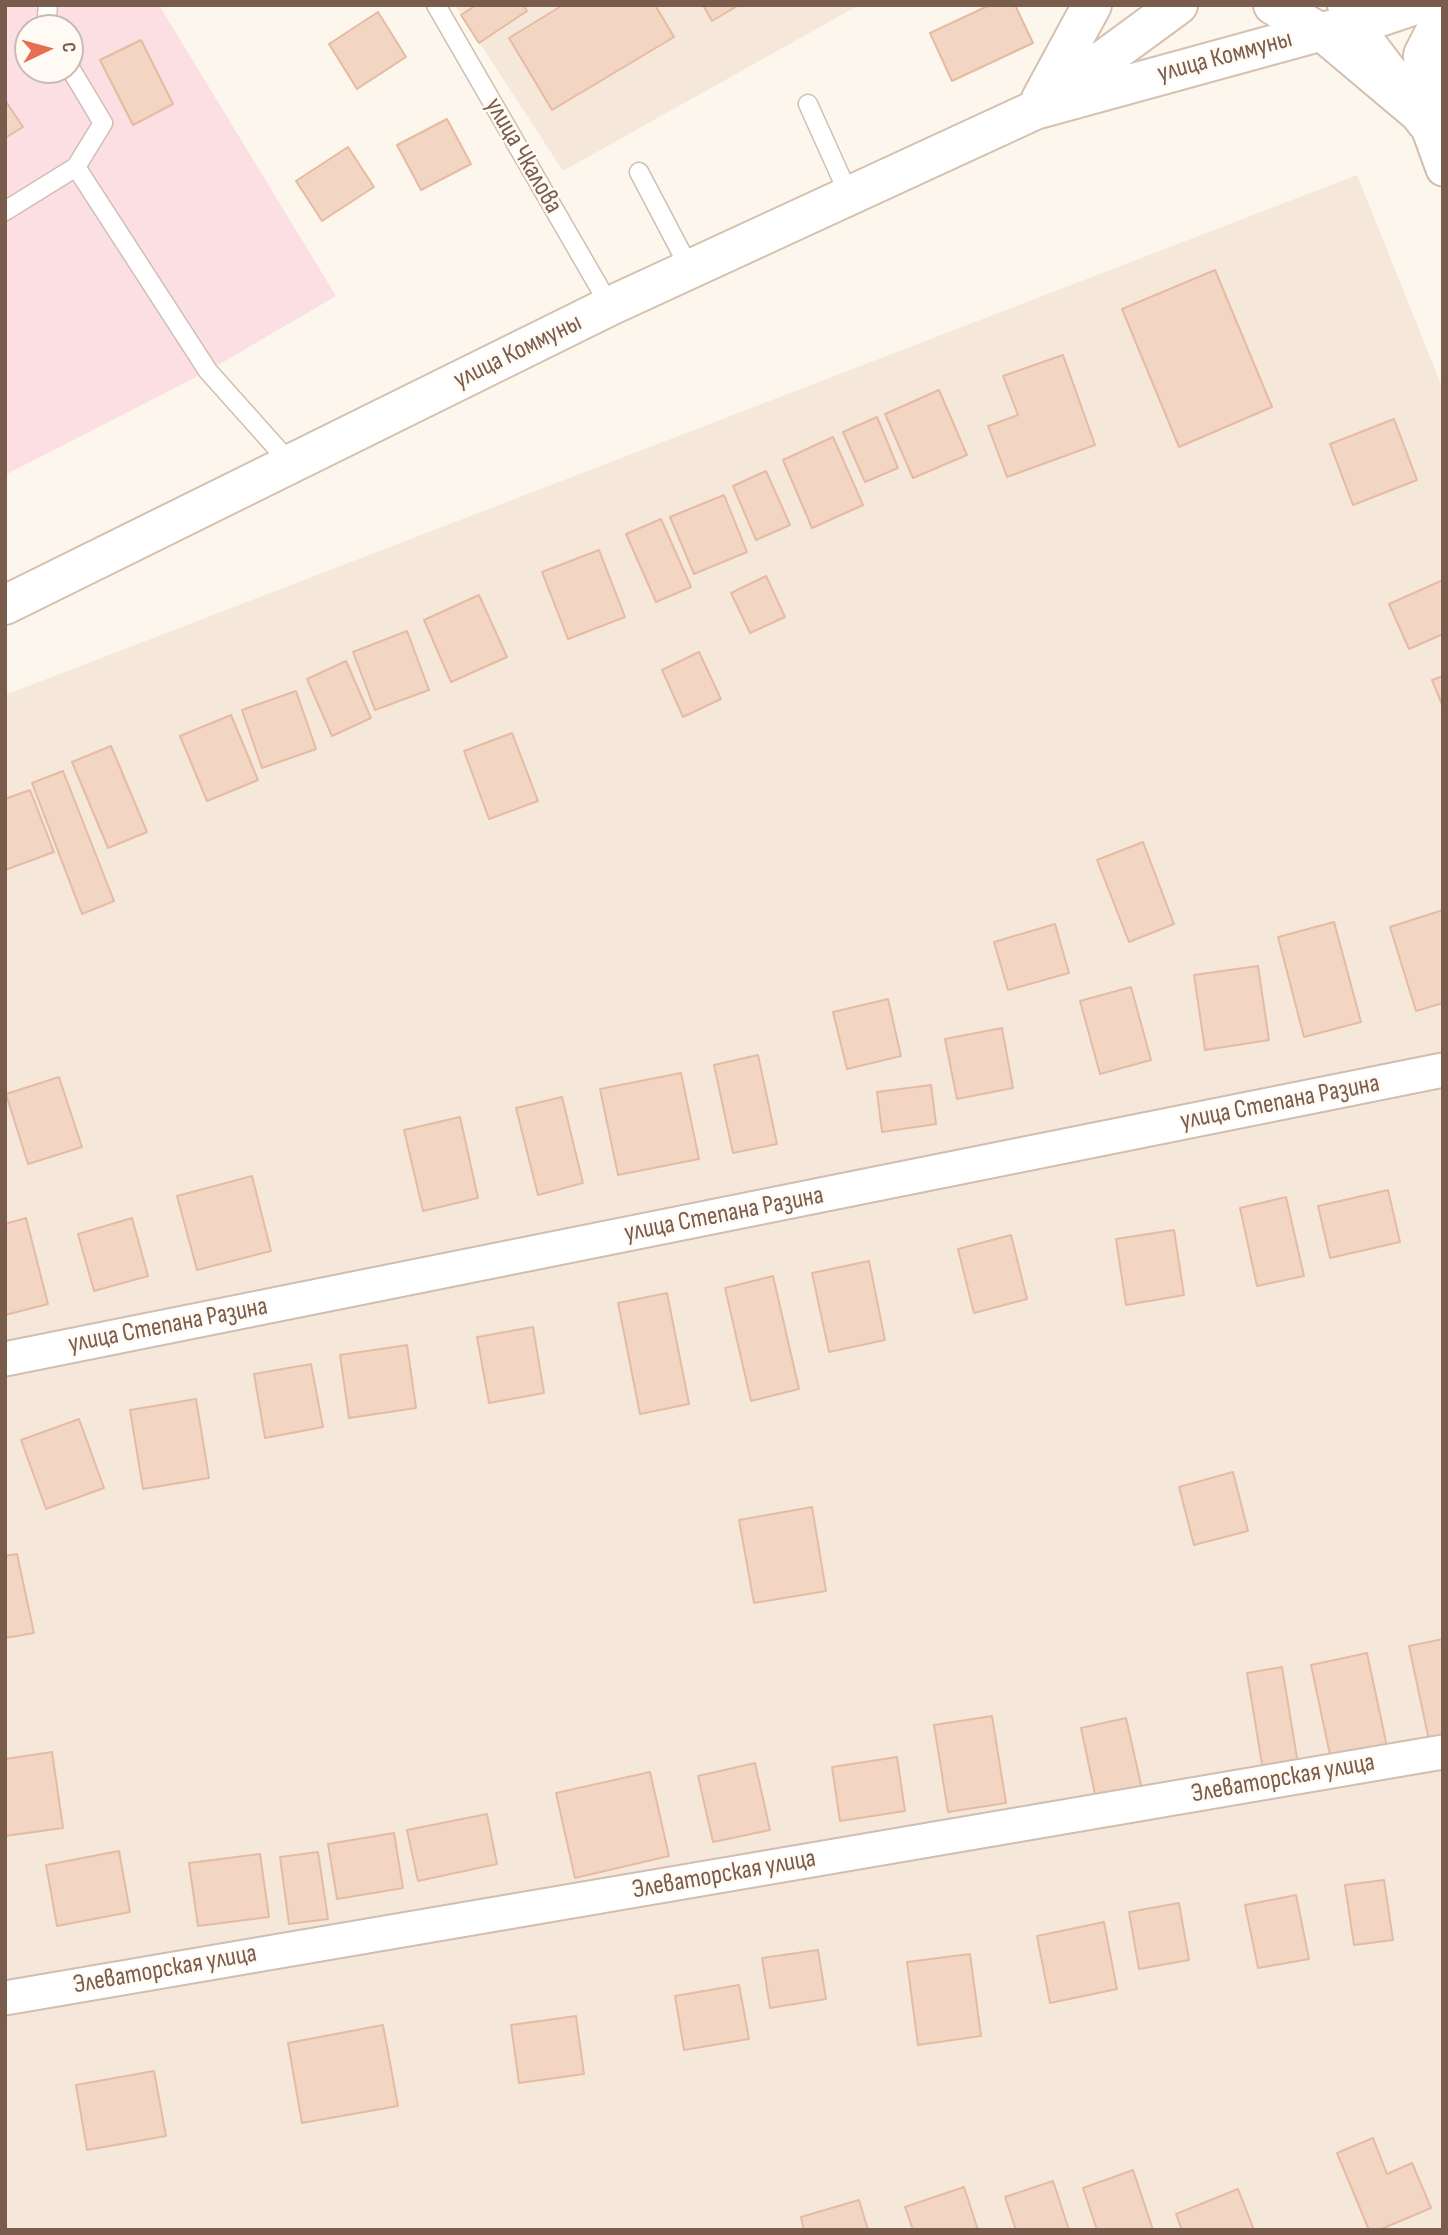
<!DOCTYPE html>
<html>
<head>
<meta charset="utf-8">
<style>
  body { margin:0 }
  #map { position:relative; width:1448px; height:2235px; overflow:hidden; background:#fdf6ec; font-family:"Sofia Sans Condensed",sans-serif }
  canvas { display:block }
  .frame { position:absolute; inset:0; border:7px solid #7a5c4d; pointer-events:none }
  .north { position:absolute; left:14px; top:14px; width:70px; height:70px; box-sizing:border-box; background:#fffaf3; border:2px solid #cabbb1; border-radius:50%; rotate:85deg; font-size:19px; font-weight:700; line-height:28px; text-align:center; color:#7a5c4d }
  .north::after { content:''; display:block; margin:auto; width:24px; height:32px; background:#e76f51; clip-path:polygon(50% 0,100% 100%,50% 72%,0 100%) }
</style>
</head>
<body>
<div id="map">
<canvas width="1448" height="2235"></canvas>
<div class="frame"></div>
<div class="north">С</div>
</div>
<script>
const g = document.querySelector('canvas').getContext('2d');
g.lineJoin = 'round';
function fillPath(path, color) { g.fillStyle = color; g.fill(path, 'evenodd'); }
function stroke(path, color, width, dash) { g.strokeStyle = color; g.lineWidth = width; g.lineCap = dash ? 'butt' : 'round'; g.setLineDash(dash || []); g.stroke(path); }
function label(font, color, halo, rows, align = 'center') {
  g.font = font + ' "Sofia Sans Condensed",sans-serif'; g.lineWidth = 5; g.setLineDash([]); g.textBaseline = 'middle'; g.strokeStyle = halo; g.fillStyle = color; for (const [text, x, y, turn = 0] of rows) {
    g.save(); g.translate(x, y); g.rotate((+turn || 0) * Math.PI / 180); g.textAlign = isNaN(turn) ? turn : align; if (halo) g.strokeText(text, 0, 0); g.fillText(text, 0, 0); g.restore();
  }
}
const residential = new Path2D(`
  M455 5H859L563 171Z
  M1357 175 1443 389V2230H5V695Z`);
const medical = new Path2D(`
  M5 5H159L336 296 208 371 5 475ZM28 28H70V70H28Z`);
const building = new Path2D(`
  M476 5H523L527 11 479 43 461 15Z
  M563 5H655L674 37 552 110 509 38Z
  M703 5H739L712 21Z
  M990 5H1015L1033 43 952 81 930 33Z
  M378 12 406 57 357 89 329 44Z
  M141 40 173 104 133 125 100 60Z
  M5 100 23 127 5 138Z
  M447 119 471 164 421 190 397 145Z
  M348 147 374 187 322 221 296 181Z
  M1215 270 1272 407 1179 447 1122 309Z
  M1063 355 1095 445 1007 477 988 426 1018 415 1003 376Z
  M939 390 967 455 913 478 885 414Z
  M877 417 898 468 865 482 843 432Z
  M1394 419 1417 480 1353 505 1330 444Z
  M833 437 863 505 812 528 783 460Z
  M766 471 790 525 756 540 733 486Z
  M724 495 747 552 694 574 670 517Z
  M661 519 691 587 656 602 626 534Z
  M599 550 625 617 568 639 542 572Z
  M766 576 785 617 750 633 731 593Z
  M1443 580V634L1409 649 1389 604Z
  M479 595 507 657 451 682 424 620Z
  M407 631 429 690 375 710 353 652Z
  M699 652 721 699 683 717 662 670Z
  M346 661 371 718 332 736 307 679Z
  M1443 676V707L1432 680Z
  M296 691 316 749 262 768 242 710Z
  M231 715 258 780 207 801 180 736Z
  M512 733 538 801 489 819 464 751Z
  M111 746 147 832 108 848 72 762Z
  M63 771 114 901 82 914 32 783Z
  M30 790 54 852 5 870V799Z
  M1143 842 1174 924 1129 942 1097 860Z
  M1443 910V1003L1416 1011 1390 927Z
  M1334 922 1361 1022 1304 1037 1278 937Z
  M1055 924 1069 973 1008 990 994 942Z
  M1258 966 1269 1040 1205 1050 1194 975Z
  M1131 987 1151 1060 1100 1074 1080 1001Z
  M888 999 901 1056 847 1069 833 1012Z
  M1002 1028 1013 1088 957 1099 945 1039Z
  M758 1055 777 1144 733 1153 714 1065Z
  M681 1073 699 1159 618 1175 600 1089Z
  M59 1077 82 1147 28 1164 6 1094Z
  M931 1085 936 1124 882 1132 877 1092Z
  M562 1097 583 1183 538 1195 516 1108Z
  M460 1117 478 1198 423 1211 404 1130Z
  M252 1176 271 1251 197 1270 177 1196Z
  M1388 1190 1400 1242 1330 1258 1318 1206Z
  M1286 1197 1304 1276 1257 1286 1240 1208Z
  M26 1218 48 1304 5 1315V1224Z
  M132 1218 148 1276 94 1291 78 1234Z
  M1174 1230 1184 1295 1126 1305 1116 1239Z
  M1011 1235 1027 1299 974 1313 958 1249Z
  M869 1261 885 1340 829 1352 812 1273Z
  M773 1276 799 1389 751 1401 725 1288Z
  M667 1293 689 1404 640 1414 618 1303Z
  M533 1327 544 1393 489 1403 477 1337Z
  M407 1345 416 1408 349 1418 340 1355Z
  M311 1364 323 1427 265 1438 254 1374Z
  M196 1399 209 1478 143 1489 130 1410Z
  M79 1419 104 1488 46 1509 21 1440Z
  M1233 1472 1248 1531 1194 1545 1179 1487Z
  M812 1507 826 1591 754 1603 739 1520Z
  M17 1554 34 1633 5 1638V1556Z
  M1443 1639V1748L1431 1750 1409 1646Z
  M1367 1653 1389 1756 1333 1769 1311 1665Z
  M1282 1667 1298 1764 1263 1770 1247 1673Z
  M992 1716 1006 1803 948 1812 934 1725Z
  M1126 1718 1144 1798 1098 1808 1081 1728Z
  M52 1752 63 1828 5 1836V1759Z
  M897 1757 905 1811 840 1821 832 1767Z
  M755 1763 770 1830 713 1842 698 1776Z
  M650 1772 669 1856 575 1878 556 1793Z
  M487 1814 497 1864 418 1881 407 1830Z
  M394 1833 403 1888 337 1899 328 1844Z
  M119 1851 130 1912 57 1926 46 1865Z
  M318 1852 328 1919 289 1924 280 1857Z
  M260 1854 269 1917 198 1926 189 1863Z
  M1384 1880 1393 1940 1354 1945 1345 1885Z
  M1296 1895 1309 1959 1258 1968 1245 1905Z
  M1179 1903 1189 1960 1139 1969 1129 1912Z
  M1104 1922 1117 1989 1050 2003 1037 1936Z
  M818 1950 826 1999 770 2008 762 1958Z
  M970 1954 981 2036 918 2045 907 1962Z
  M739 1985 749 2039 684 2050 675 1996Z
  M576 2016 584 2074 519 2083 511 2025Z
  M383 2025 398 2106 302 2123 288 2043Z
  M154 2071 166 2136 87 2150 76 2085Z
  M1373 2138 1387 2174 1412 2163 1431 2208 1379 2230H1369L1337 2153Z
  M1133 2170 1153 2230H1097L1083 2188Z
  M1053 2181 1069 2230H1016L1005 2197Z
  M964 2187 978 2230H913L905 2207Z
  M1238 2189 1254 2230H1182L1176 2214Z
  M859 2200 868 2230H804L801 2217Z`);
const lane = new Path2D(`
  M436 5 610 306
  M46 28 48 5
  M70 68 103 123 76 167
  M808 104 849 195
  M639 172 690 269
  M5 211 76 167 208 371 291 464`);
const street = new Path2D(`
  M1319 32 1426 122 1443 169
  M5 1359 1443 1070
  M5 1998 1443 1752`);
const secondary = new Path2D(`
  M1273 5 1319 32
  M1347 5 1353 26 1426 122
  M1054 96 1178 5
  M1041 99 1092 5
  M1426 122 1423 55 1443 16
  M5 605 610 306 1035 110 1319 32 1353 26 1415 5`);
const streetNames = [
  ["улица Коммуны",1225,57,-15],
  ["улица Чкалова",523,156,60],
  ["улица Коммуны",518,352,-26],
  ["улица Степана Разина",1280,1103,-11],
  ["улица Степана Разина",724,1215,-11],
  ["улица Степана Разина",168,1326,-11],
  ["Элеваторская улица",1283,1779,-10],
  ["Элеваторская улица",724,1875,-10],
  ["Элеваторская улица",165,1970,-10]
];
fillPath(residential, '#f5e8da');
fillPath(medical, '#fbdfe3');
fillPath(building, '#f3d5c3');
stroke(building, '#e6bba3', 2);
stroke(lane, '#d1beb0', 21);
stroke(street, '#d1beb0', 37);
stroke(secondary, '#d6c0b0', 42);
stroke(lane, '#fff', 18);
stroke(street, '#fff', 33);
stroke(secondary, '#fff', 38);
label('26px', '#7a5c4d', '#fffaf3', streetNames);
</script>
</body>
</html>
